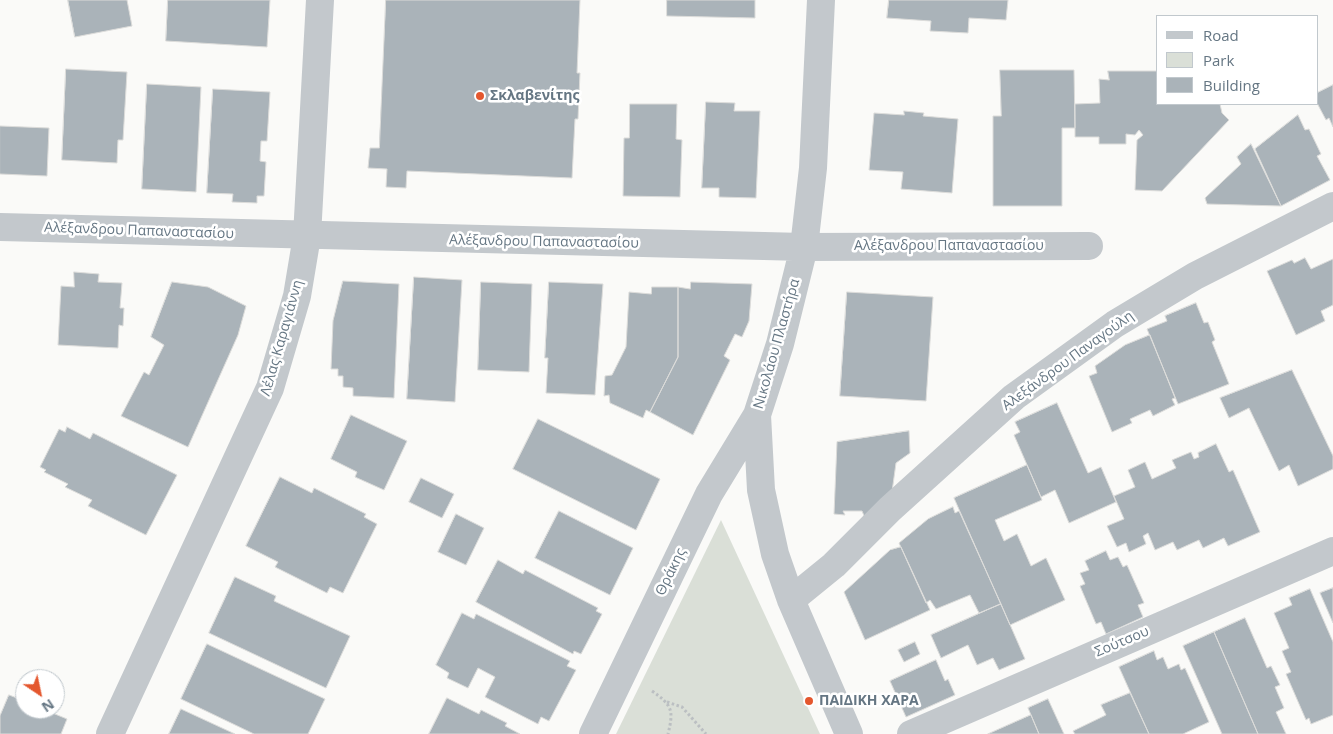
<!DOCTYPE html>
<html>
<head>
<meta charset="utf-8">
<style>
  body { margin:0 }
  #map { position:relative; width:1333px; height:734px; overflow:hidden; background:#fafaf8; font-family:"Open Sans",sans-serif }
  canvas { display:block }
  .legend { position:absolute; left:1156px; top:15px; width:162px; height:90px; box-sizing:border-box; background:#fff; border:1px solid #c1c8cd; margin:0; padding:6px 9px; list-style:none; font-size:15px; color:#657683 }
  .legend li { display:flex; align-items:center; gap:10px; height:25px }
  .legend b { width:25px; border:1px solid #c1c8cd }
  .north { position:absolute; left:15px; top:669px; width:50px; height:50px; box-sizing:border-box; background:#fff; border:1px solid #c1c8cd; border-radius:50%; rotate:146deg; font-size:14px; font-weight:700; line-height:20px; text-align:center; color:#657683 }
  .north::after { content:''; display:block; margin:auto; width:18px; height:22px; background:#e4572e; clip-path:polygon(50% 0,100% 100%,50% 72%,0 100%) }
</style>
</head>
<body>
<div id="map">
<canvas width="1333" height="734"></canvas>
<ul class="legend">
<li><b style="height:6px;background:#c3c8cc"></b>Road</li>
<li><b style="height:14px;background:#dadfd7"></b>Park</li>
<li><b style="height:14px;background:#aab3b9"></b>Building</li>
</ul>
<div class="north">N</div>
</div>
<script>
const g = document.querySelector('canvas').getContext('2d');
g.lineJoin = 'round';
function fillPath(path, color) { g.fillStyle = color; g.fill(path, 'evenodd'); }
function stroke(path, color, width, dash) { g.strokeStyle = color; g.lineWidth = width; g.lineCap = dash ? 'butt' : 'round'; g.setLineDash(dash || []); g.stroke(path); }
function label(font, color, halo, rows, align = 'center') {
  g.font = font + ' "Open Sans",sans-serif'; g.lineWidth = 5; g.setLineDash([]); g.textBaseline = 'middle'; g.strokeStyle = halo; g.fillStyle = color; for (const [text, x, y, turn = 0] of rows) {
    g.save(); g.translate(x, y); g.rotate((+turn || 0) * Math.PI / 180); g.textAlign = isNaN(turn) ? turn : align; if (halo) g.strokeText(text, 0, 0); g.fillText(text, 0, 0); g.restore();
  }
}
const green = new Path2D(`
  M721 520 820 734H616Z`);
const building = new Path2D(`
  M68 0H127L132 26 75 37Z
  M168 0H270L267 47 166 41Z
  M386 0H580L577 73H580L578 119H575L572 178 407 171 406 188 386 187 387 169 368 168 370 148H379Z
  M667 0H755V18L667 16Z
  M889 0H1008L1006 20 969 18 968 33 930 31 931 21 887 18Z
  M66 69 127 72 123 140H118L117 163 62 160Z
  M1000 70H1074L1075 128H1062V206H993V116H1001Z
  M1108 71H1157V104H1220L1222 113 1229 120 1162 191 1135 190 1137 140 1143 135 1139 130 1135 135 1126 134V144H1099V137H1075V104L1100 103 1099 79 1109 80Z
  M147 84 201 87 196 192 142 189Z
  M1333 85V127L1329 118 1326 120 1317 103V93Z
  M213 89 270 92 267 141H261L260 161 266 162 264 196H257V203L232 202 233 194 207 193Z
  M706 102 735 103 734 111H760L756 198 719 197V188H702Z
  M630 104H677L676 139 682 140 680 197 623 196 624 138H629Z
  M904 111 924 113 923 116 958 119 952 193 901 189 903 172 869 170 874 113 904 115Z
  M1298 115 1305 130 1309 129 1321 154 1317 156 1330 180 1281 206 1255 149Z
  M0 126 49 128 47 176 0 174Z
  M1251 144 1281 206 1207 204 1205 198 1241 164 1237 157Z
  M1305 258 1311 269 1333 259V305L1321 311 1325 321 1296 335 1267 271 1292 260 1294 263Z
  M74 272 99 274 98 282 122 283 120 308H124L123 326 119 325 118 348 58 345 61 286 74 287Z
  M414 277 462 280 455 402 407 399Z
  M343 281 399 284 394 398 353 396V388L343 387V376H338V369H331L333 321Z
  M172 282 208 287 246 306 238 335 188 447 121 416 144 372 149 375 164 345 151 337Z
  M481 282 532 284 529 372 478 370Z
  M549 282 603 284 595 395 546 393 548 358H545Z
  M691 282 752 284 749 321 742 337 735 334 724 356 730 360 693 435 650 412 678 357V287L690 289Z
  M652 287H678V357L650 412 646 410 643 418 610 403 609 395 604 396 605 376 612 375 626 347 629 292 651 294Z
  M847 292 933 297 926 401 840 396Z
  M1196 303 1204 323 1208 322 1215 340 1212 342 1229 384 1178 404 1147 329 1167 321 1165 316Z
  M1150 335 1175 398 1172 399 1175 405 1153 416 1150 410 1130 419 1132 423 1112 432 1089 376 1097 373 1095 366 1125 345Z
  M1292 370 1333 456V469L1298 486 1289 465 1279 471 1249 408 1229 418 1220 398Z
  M1057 403 1088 473 1101 467 1116 502 1069 523 1055 490 1041 497 1014 435 1020 432 1015 422Z
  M351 415 407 441 384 490 355 477 357 472 331 459Z
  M538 419 660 479 636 530 513 469Z
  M67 427 90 439 93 433 177 475 146 535 88 506 92 500 65 487 68 484 44 472 46 470 40 467 59 429 65 432Z
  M909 431 910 453 896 463 892 492 865 518 862 511H843L845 515 834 514 837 442Z
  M1216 444 1229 472 1233 470 1260 532 1228 546 1224 538 1203 548 1199 540 1177 550 1173 542 1155 550 1148 533 1143 536 1146 544 1129 552 1126 543 1117 547 1107 526 1124 519 1114 496 1135 487 1128 470 1145 462 1152 479 1176 468 1172 460 1191 452 1194 459 1199 457 1198 453Z
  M1027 465 1042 500 995 520 1004 541 1017 534 1031 566 1046 558 1065 600 1010 625 954 498Z
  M280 477 312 493 314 488 366 514 364 517 377 524 343 593 330 587 327 593 275 567 278 562 246 546Z
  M421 478 454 494 442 518 409 502Z
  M953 507 955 513 959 511 1001 604 979 613 970 595 936 609 930 600 926 603 899 543 928 519Z
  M559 511 633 548 610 595 535 558Z
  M456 514 484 528 466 565 438 552Z
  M901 547 930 610 865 640 844 592 890 550Z
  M1106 551 1110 560 1118 557 1123 567 1127 565 1144 603 1138 605 1143 617 1106 634 1101 622 1096 624 1080 586 1085 584 1080 573 1089 570 1085 561Z
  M498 560 523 574 525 570 598 608 596 611 602 614 581 654 574 651 573 654 476 602Z
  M235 577 276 596 274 601 350 636 326 688 209 633Z
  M1333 588V623L1320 593Z
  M1310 589 1333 642V715L1311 724 1309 718 1306 720 1286 674 1291 672 1282 651 1289 648 1274 613 1292 605 1289 598Z
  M1001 604 1025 659 999 670 993 658 977 665 968 645 941 658 931 635Z
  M462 613 474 619 476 614 570 661 567 666 576 670 549 721 541 717 538 724 485 697 495 677 478 668 468 688 447 678 449 673 436 665Z
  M1245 618 1267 668 1271 666 1280 685 1275 687 1284 708 1276 712 1286 734H1258L1214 632Z
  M1214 632 1258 734H1222L1183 646Z
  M915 642 920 654 904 662 898 650Z
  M207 644 325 699 308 734H254L181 699Z
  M1154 651 1157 660 1163 657 1168 669 1179 664 1181 670 1185 668 1209 722 1183 734H1149L1119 667Z
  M936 660 945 681 948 679 955 695 906 717 890 681Z
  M1130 693 1149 734H1075L1073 731 1106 715 1101 705Z
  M9 695 25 701V709H43L67 719 61 734H0V716Z
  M447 698 479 714 481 710 507 723 505 726 520 734H429Z
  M1048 699 1064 734H1039L1031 715 1028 708Z
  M181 709 235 734H169Z
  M1031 715 1039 734H988Z`);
const path = new Path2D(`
  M652 691C672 705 674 710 668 734
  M667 702 682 707 706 734`);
const minor = new Path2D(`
  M821 0 813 168 804 247 780 344 757 415 761 490 775 554 791 600 849 734
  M0 227 804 247 1089 246
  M791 600 834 565 890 509 1014 397 1115 324 1195 276 1333 206
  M110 734 270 388 297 296 307 236 320 0
  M593 734 709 494 757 415
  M911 734 1333 551`);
const markers = [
  [480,96,5,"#e4572e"],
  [809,701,5,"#e4572e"]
];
const poiNames = [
  ["Σκλαβενίτης",490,96],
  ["ΠΑΙΔΙΚΗ ΧΑΡΑ",819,701]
];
const streetNames = [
  ["Αλέξανδρου Παπαναστασίου",139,231,2],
  ["Αλέξανδρου Παπαναστασίου",544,242,1],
  ["Αλέξανδρου Παπαναστασίου",949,246],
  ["Λέλας Καραγιάννη",282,338,-74],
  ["Νικολάου Πλαστήρα",777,344,-74],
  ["Αλεξάνδρου Παναγούλη",1068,361,-36],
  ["Θράκης",671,572,-64],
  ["Σούτσου",1122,642,-23]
];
fillPath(green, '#dadfd7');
fillPath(building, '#aab3b9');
stroke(building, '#dcdcda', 1);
stroke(path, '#bbbfc2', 3, [2.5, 2.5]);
stroke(minor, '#c3c8cc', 28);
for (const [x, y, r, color] of markers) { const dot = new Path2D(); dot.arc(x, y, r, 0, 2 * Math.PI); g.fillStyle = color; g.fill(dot); stroke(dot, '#fff', 2); }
label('bold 14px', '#657683', '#fff', poiNames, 'left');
label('14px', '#657683', '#fff', streetNames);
</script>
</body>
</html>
